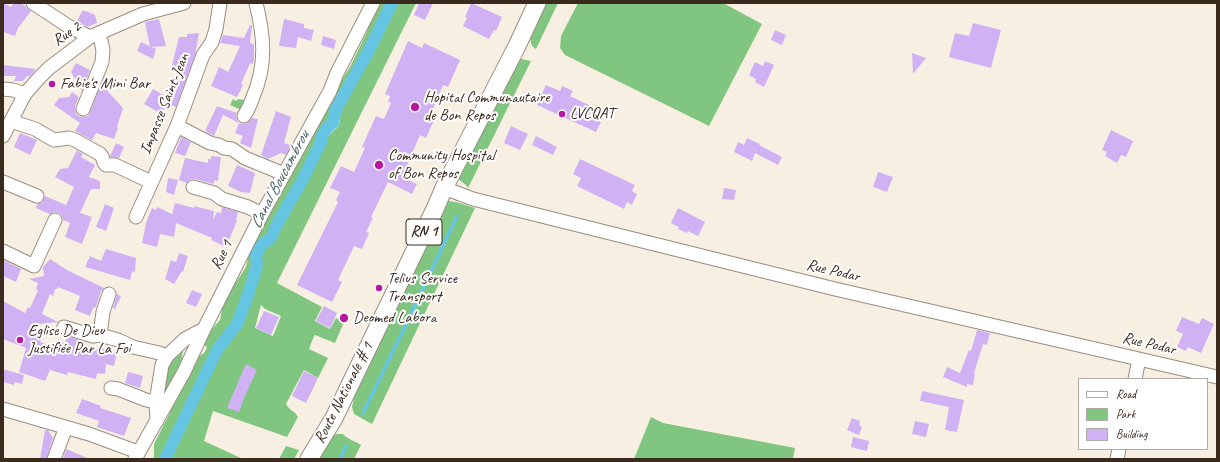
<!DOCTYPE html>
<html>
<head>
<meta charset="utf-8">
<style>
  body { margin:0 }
  #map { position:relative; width:1220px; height:462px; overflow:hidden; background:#f7f0e2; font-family:Caveat,sans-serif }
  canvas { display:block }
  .frame { position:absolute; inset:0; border:4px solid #3b2a1e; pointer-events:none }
  .legend { position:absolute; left:1078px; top:378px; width:130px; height:72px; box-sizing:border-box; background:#fff; border:1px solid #b1aaa5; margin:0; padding:5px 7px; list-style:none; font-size:12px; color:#3b2a1e }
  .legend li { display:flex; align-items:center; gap:8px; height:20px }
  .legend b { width:20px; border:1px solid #b1aaa5 }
</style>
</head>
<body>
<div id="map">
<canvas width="1220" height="462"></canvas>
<div class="frame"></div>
<ul class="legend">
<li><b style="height:5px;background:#fff"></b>Road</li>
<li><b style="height:11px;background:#81c680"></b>Park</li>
<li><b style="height:11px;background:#d0b2f4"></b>Building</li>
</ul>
</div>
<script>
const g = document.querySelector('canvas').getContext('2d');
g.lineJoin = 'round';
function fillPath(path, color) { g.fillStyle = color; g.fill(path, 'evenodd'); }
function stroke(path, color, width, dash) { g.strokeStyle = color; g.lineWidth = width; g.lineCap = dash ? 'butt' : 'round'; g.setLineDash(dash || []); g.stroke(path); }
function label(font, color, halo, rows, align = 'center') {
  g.font = font + ' Caveat,sans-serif'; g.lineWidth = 4; g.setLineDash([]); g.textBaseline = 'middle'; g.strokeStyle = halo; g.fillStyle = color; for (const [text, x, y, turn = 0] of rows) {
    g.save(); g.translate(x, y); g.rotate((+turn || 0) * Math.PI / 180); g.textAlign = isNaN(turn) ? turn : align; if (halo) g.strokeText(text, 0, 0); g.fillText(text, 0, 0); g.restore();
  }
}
const green = new Path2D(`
  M380 3H387L378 21 377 29 353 74 346 86 332 114 330 122 319 136 314 151 292 193 282 206 268 237 263 241 256 249 254 258 255 264 245 297 236 323 215 349 162 459H154V444L198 357 204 353 207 348 204 344V338L220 320 223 305 229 293 246 267 248 258 258 236 316 123 321 122V118L336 89 350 67 366 34 374 13Z
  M396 3H416L277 283 322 307 315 321 330 329 336 318 344 322 335 343 315 335 314 336 309 349 328 358 318 378 304 370 286 404C289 410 294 410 298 417L287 437 213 411 204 441 243 459H166L218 351 239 324 261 261V254L265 247 272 241 280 228 291 205 314 162 319 151 331 133 337 128 340 121 341 106ZM261 305 265 309 281 316 273 336 255 328Z
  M547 3H558L536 49 532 46 530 38Z
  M578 3H723L762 24 709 126 565 55 560 48 561 36Z
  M522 59 531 61 468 188 466 185 457 178 518 60Z
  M233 99 236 101 238 99 250 101 246 112 230 105Z
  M449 201 456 202 475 208 372 424 354 414 352 407 354 398 397 300 442 204Z
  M183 348 181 368 163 398 165 365Z
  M651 417 663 423 795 448 793 459H634Z
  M337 434H343C347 439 355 441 361 445L354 459H319L332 436Z
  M286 446 299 450 294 459H279Z`);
const stream = new Path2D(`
  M363 413 410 316 457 216
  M340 459 346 446`);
const canal = new Path2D(`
  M165 459 217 350 237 324 248 295 257 265 256 254 263 243 269 240 272 236 277 224 303 179 321 142 322 136 327 128 333 123 336 109 369 50 392 3`);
const building = new Path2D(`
  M3 3 11 7 14 3H21L31 11 18 28 15 36 3 32Z
  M419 3H433L425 20 414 15Z
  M471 3 502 17 496 31 494 30 489 39 463 26 467 18 465 17Z
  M82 11H86L95 15 97 23 88 27 77 21Z
  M159 19 166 46 150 47 145 22Z
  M284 19 304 24V28L314 30 311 41 298 37 296 48 279 46Z
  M973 23 1001 30 991 68 949 57 955 33 969 36Z
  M250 25H252L250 43 254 44V60L253 64 250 63 241 84 243 85 237 97 211 86 219 67 228 72 240 46 220 43 223 35 244 38Z
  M775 30 786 35 782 45 771 40Z
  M199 33 195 55 176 107 171 105 183 72 171 69 179 37H187V34Z
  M323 36 336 40 334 49 321 45Z
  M408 41 422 48 424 43 460 60 448 87 443 85 430 116 435 118 426 138 420 135 402 177 417 184 412 194 388 182 371 217 373 218 366 232 369 233 362 249 354 246 338 280 342 282 332 302 297 285 338 202 336 200 340 192 330 188 341 166 354 172 365 148 362 147 376 116 384 119 391 103 388 102 390 96 385 94Z
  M141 42 156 49 153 59 137 51Z
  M912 53 926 58 913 74Z
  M765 61 774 65 764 87 755 82 756 79 749 75 755 62 763 66Z
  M76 63 90 70 82 91 71 72Z
  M3 65 19 67 36 69 30 76H27L23 81H14L16 76H3Z
  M104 77 106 78 102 85 123 108 117 127 118 128 114 139 96 133 92 140 75 131 80 123 54 105 59 98 69 97 72 92 79 97 75 106V110L76 114 80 117H84L88 116 90 112Z
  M546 85 560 91 562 86 573 91 570 96 593 107 589 116 601 122 596 132 537 105Z
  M153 89 170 99 164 110 162 109 160 113 144 104Z
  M217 106 237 113 236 116 237 120 239 123 243 124 248 123 252 118 258 119 251 148 240 143 243 136 235 133 239 123 223 115 214 136 205 131Z
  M276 111 291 117 284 143 291 145 286 155 281 153 268 159 261 155Z
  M511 126 528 134 520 150 504 143Z
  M1111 130 1133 141 1126 157 1121 155 1117 163 1105 156 1107 152 1102 150Z
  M20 133 37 140 30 155 14 147Z
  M536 136 557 147 553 155 532 145Z
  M181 137 191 142 185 156 175 153Z
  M747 138 760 144 759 145 782 157 778 165 755 153 752 161 734 152 738 142 744 145Z
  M116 143 124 147 119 158 111 157 110 156Z
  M77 150 83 154 81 157 95 165 89 177 100 181V189H91L80 213 92 217 82 244 65 237 70 223 63 220 62 216 59 213 54 212 50 214 36 208 37 204 42 202 45 196 66 205 74 187 55 177 60 169 68 168Z
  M211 156 221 157 218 181 215 180 213 184 195 179H191L187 183 179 180 185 158 208 163V159H211Z
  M580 159 635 185 632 191 637 194 632 205 627 202 624 209 577 186 581 178 573 174Z
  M237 165 255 173 250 193 241 192 228 186Z
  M878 172 893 177 887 192 873 187Z
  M168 178 178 180 174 195 166 192Z
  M724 188 736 190 734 200 722 199Z
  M175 203 194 208V206L214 211 213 220 217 212 221 213 222 207 238 212 236 220 237 221 226 247 211 240 212 238 176 223 174 237 160 234 157 247 142 243 146 223 152 208 156 210 157 207 172 214Z
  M105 204 114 208 106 231 96 227Z
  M678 208 705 222 698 236 688 231 687 233 678 229 679 227 671 223Z
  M106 249 136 258 135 272 132 271 130 280 85 267 90 256 101 261Z
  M179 253 188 256 183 272 182 271 174 284 165 279 171 260 176 262Z
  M50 259 67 270 104 288 101 291 96 307 93 308 90 316 75 310 80 296 58 287 57 289H55L53 296 50 294 42 314 58 322 39 324 44 334 40 342 59 349 61 342 65 343 67 336 85 342 86 345 117 352 114 366 106 364 105 374 97 373 96 379 68 372 67 375 50 370 45 381 19 372 26 348 3 339V301L25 313 28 307 30 308 38 290 36 289 38 283 29 279 44 276 43 267Z
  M3 260 21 269 16 282 3 276Z
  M192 290 202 294 196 307 186 303Z
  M117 294 121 296 115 309 113 308Z
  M324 306 337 313 330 328 316 321Z
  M264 311 279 317 271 335 256 328Z
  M1182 317 1199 324 1202 318 1214 324 1201 353 1188 347 1186 351 1177 347 1183 334 1176 331Z
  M977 330 990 333 987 345 983 344 974 373H975L973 385 967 384V387L943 377 947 367 960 373 969 350 971 351Z
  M246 364 257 370 244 398 239 412 227 408Z
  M3 369 24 375 22 384 15 382 14 385 3 382Z
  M304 371 318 378 306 403 292 396Z
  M128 372 143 376 140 388 125 383Z
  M922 391 964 400 957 432 945 430 949 407 920 401Z
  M82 399 101 406 100 408 131 418 124 436 97 427 99 421 76 413Z
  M852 418 860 421 859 425 862 427 859 435 847 430Z
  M915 421 929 424 926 437 912 434Z
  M45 430H48L53 438 46 459H40Z
  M853 437 869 441 867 451 851 447Z
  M66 449 90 459H63Z`);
const minor = new Path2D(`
  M33 3 68 26 90 37
  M3 89 13 90 25 94
  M83 109 102 62 103 50 101 41 98 34
  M244 116C248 110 251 103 253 97 267 64 264 36 256 3
  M11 121 35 129 54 140 69 138 75 140 100 154C104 157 102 162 106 165H115L151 182
  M177 126 210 143 219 145 224 148 232 149 245 158 284 174
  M3 136 25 94 39 78 49 68 90 37 143 14 184 3
  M3 182 37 196
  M193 187 214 193 222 199 248 207 262 214
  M444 188 473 199 835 289 1217 377
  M136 217 177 126 203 55 212 42 216 29 220 3
  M3 251 34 266 55 220
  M64 327 93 336 100 335 118 340 133 347 159 353 167 356
  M100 335 103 312 109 294
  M1135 379 1139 359
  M111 388 118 389 146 400 156 402
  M3 409 89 434 138 452
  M157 421 156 402 162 365 167 356 185 339 204 329
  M54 459 66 427
  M135 459 184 372 204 329 262 214 330 91 337 73 373 3
  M1117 459 1119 449`);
const major = new Path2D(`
  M309 459 334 418 435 209 444 188 517 46 537 3`);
const markers = [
  [52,84,4,"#b5179e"],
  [415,107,5,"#b5179e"],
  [562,114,4,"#b5179e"],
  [379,165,5,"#b5179e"],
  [379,288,4,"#b5179e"],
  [344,318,5,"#b5179e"],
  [20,340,4,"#b5179e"]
];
const shields = [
  [424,232,36]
];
const shieldNames = [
  ["RN 1",424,232]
];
const streetNames = [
  ["Rue 2",67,34,-35],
  ["Impasse Saint-Jean",165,104,-68],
  ["Rue 1",222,255,-64],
  ["Rue Podar",833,271,13],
  ["Rue Podar",1149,344,13],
  ["Route Nationale # 1",344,393,-63]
];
const poiNames = [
  ["Fabie's Mini Bar",60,84],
  ["Hopital Communautaire",424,98],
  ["de Bon Repos",424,116],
  ["LVCQAT",570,114],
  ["Community Hospital",388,156],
  ["of Bon Repos",388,174],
  ["Telius Service",387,279],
  ["Transport",387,297],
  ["Deomed Labora",353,318],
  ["Eglise De Dieu",28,331],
  ["Justifiée Par La Foi",28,349]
];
const waterNames = [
  ["Canal Boucambrou",280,180,-62]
];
fillPath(green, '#81c680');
stroke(stream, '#65c5e3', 3.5);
stroke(canal, '#65c5e3', 12);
fillPath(building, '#d0b2f4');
stroke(minor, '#998d80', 15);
stroke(major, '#998d80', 19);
stroke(minor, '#fff', 13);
stroke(major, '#fff', 17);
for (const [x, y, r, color] of markers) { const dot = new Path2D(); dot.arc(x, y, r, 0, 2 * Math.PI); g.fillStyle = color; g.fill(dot); stroke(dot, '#fff', 1.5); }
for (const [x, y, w] of shields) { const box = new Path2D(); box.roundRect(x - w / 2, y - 13, w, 26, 3); g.fillStyle = '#fff'; g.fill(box); stroke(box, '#3b2a1e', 1); }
label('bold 15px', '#3b2a1e', null, shieldNames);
label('16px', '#3b2a1e', '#fff', streetNames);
label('16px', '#3b2a1e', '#fff', poiNames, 'left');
label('italic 17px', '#4a6063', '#fff', waterNames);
</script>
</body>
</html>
